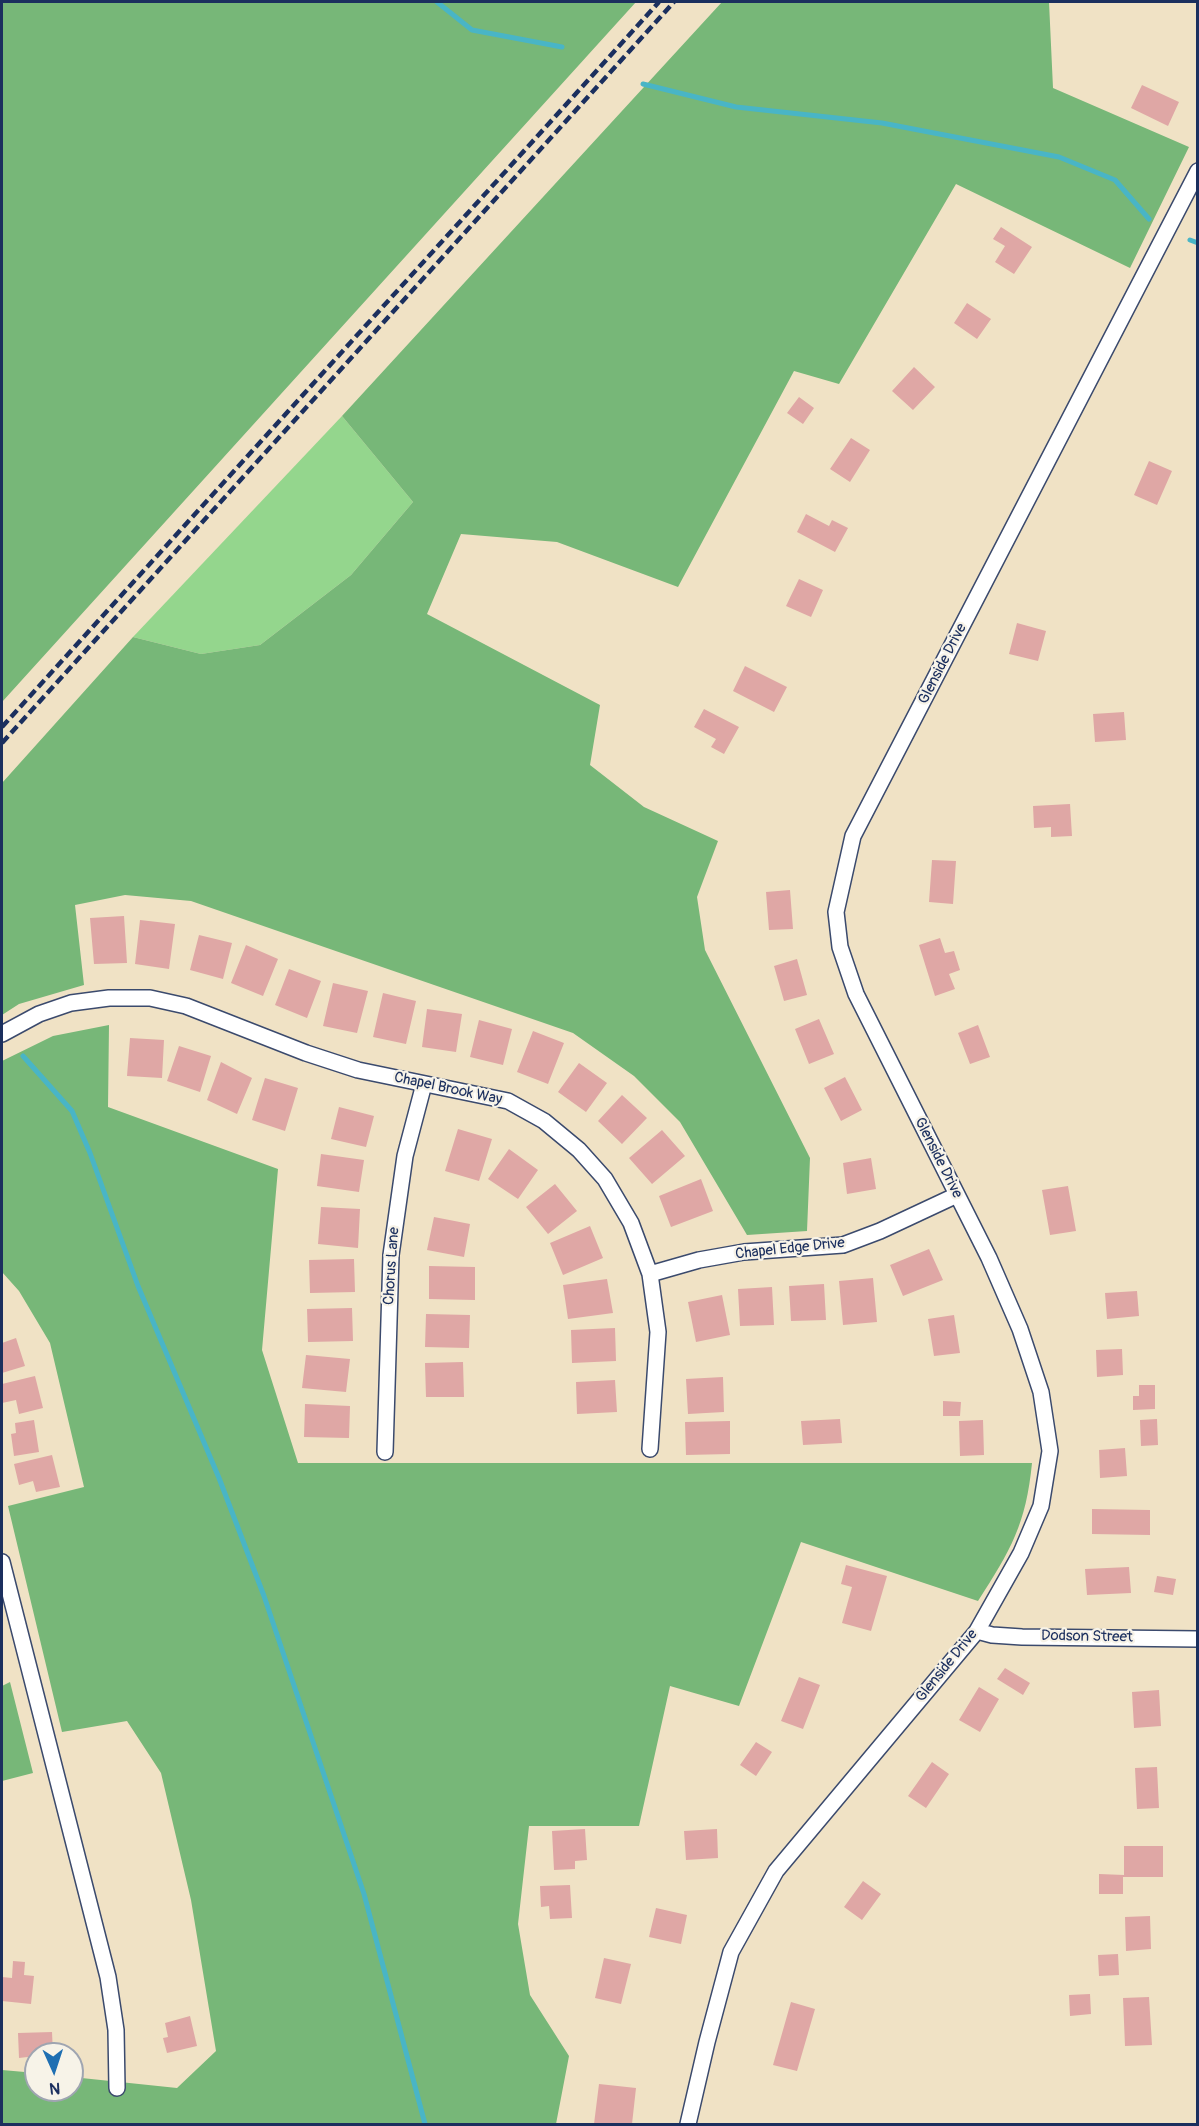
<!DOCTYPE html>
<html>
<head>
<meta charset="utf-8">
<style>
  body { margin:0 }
  #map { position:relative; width:1199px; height:2126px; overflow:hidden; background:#f0e2c5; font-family:Pangolin,sans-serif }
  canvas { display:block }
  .frame { position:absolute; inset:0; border:3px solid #1b2f5e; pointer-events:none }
  .north { position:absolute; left:24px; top:2042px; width:60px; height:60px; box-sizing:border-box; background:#f7f3e8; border:2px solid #9fa5b1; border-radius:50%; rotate:177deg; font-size:16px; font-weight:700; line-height:24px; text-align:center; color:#1b2f5e }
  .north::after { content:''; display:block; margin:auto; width:21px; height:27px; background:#1f6fb2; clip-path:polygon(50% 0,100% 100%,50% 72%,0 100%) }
</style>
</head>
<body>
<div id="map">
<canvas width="1199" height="2126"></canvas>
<div class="frame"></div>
<div class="north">N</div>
</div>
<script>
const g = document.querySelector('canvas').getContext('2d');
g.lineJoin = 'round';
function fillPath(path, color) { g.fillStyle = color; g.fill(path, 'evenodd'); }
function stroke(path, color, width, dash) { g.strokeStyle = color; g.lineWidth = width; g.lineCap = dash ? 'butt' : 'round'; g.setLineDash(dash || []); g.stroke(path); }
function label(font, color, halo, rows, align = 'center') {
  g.font = font + ' Pangolin,sans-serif'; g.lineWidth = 4.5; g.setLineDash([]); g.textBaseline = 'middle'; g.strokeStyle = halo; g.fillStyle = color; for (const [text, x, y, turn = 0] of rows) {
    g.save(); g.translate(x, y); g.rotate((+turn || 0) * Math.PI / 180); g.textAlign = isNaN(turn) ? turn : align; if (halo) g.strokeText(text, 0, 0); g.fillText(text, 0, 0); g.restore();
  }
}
const green = new Path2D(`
  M342 416 413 502 351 575 260 645 201 654 133 637Z`);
const forest = new Path2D(`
  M2 2H636L2 702Z
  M722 2H1049L1053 88 1189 147 1130 268 956 184 839 384 794 371 678 587 557 542 461 534 427 614 600 705 590 765 644 807 718 841 697 897 705 950 810 1158 807 1231 747 1235 680 1122 634 1076 573 1033 191 901 125 895 75 905 84 985 19 1004 2 1015V783L133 637 201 654 260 645 351 575 413 502 342 416Z
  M109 1025 108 1107 278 1169 262 1350 298 1463H1032C1026 1524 1011 1550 978 1601L801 1542 739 1706 670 1686 639 1826H529L518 1924 530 1995 569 2056 556 2124H2V2070L36 2073V2090H72V2077L177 2088 216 2051 191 1900 161 1773 127 1721 62 1732 8 1506 84 1487 50 1343 19 1291 2 1272V1061L53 1036Z
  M10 1682 33 1773 2 1781V1686Z`);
const stream = new Path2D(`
  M437 2 472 30 562 47
  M643 84 736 107 882 123 1059 157 1115 180 1149 219
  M1190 240 1198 243
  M23 1056 72 1111 90 1153 138 1286 219 1478 264 1596 364 1894 425 2124`);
const building = new Path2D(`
  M1142 85 1179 102 1168 126 1131 108Z
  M1001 227 1032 247 1014 274 995 262 1005 246 993 239Z
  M967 303 991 319 977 339 954 323Z
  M914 367 935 387 913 410 892 391Z
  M799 397 814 408 803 424 787 413Z
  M851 438 870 450 850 482 830 469Z
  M1149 461 1172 471 1157 505 1134 495Z
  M806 514 829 526 832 520 848 528 835 552 797 532Z
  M799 579 823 590 811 617 786 606Z
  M1017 623 1046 631 1038 661 1009 654Z
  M745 666 787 687 774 712 733 691Z
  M704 709 739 727 724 754 711 747 716 739 694 727Z
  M1124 712 1126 740 1095 742 1093 714Z
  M1070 804 1072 836 1051 837V827L1034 828 1033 806Z
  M932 860 956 861 953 904 929 902Z
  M790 890 793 929 769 930 766 892Z
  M124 916 127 963 94 964 90 918Z
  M140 920 175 924 169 969 135 964Z
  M199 935 232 943 223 979 190 970Z
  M940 938 945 953 954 951 960 970 949 974 955 989 935 996 919 945Z
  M246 945 278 959 263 996 231 983Z
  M797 959 807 995 784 1001 774 966Z
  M289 969 321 981 307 1018 275 1005Z
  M333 983 368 991 357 1033 323 1026Z
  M383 993 416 1001 406 1044 373 1037Z
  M427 1009 462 1014 456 1052 422 1047Z
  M819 1019 834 1054 809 1064 795 1029Z
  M479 1020 512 1029 503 1065 470 1057Z
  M978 1025 990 1057 970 1064 958 1033Z
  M533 1031 564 1043 548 1084 517 1072Z
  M130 1038 164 1040 162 1078 127 1076Z
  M179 1046 211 1056 200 1092 167 1081Z
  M221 1062 252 1078 237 1114 207 1100Z
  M579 1063 607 1083 586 1112 558 1092Z
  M845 1077 862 1110 841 1121 824 1088Z
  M265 1078 298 1088 285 1131 252 1120Z
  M622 1095 647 1118 622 1144 598 1121Z
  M339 1107 374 1116 366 1147 331 1139Z
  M458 1129 492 1139 479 1181 445 1171Z
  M662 1130 685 1156 652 1184 629 1158Z
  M509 1149 538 1170 518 1199 488 1179Z
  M321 1154 364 1160 359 1192 317 1186Z
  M871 1158 876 1189 847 1194 843 1163Z
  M701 1179 713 1211 671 1227 659 1196Z
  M555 1184 577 1211 548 1234 526 1207Z
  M1068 1186 1076 1231 1050 1235 1042 1190Z
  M321 1207 360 1209 358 1248 318 1244Z
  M434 1217 470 1224 464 1257 427 1250Z
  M590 1226 603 1258 563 1275 550 1243Z
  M929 1249 943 1280 903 1296 890 1265Z
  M354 1259 355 1292 310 1293 309 1260Z
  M429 1266 475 1267V1300L429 1299Z
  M873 1278 877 1322 843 1325 839 1281Z
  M607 1279 613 1313 568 1319 563 1285Z
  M824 1284 826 1320 791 1321 789 1286Z
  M772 1287 774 1325 740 1326 738 1289Z
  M1137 1291 1139 1316 1107 1319 1105 1293Z
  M722 1295 730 1335 696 1342 688 1302Z
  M352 1308 353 1341 308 1342 307 1309Z
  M426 1314 470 1315 469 1348 425 1347Z
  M954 1315 960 1353 934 1356 928 1319Z
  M615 1328 616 1361 572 1363 571 1330Z
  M16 1338 25 1366 2 1373V1343Z
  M1122 1349 1123 1375 1097 1377 1096 1350Z
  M306 1355 350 1359 346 1392 302 1388Z
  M463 1362 464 1397H426L425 1363Z
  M35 1376 43 1408 19 1414 16 1400 2 1403V1384Z
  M723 1377 724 1412 688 1414 686 1379Z
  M615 1380 617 1412 577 1414 576 1382Z
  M1139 1385H1155V1409L1133 1410V1396H1139Z
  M943 1401 961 1402 960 1416H943Z
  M305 1404 350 1406 349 1438 304 1437Z
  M840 1419 842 1443 803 1445 801 1421Z
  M1157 1419 1158 1445 1141 1446 1140 1420Z
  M34 1420 39 1452 14 1456 11 1434 16 1433 15 1423Z
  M983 1420 984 1455 960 1456 959 1421Z
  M730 1421V1454L686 1455 685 1422Z
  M1125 1448 1127 1476 1100 1478 1099 1450Z
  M52 1455 60 1487 36 1492 33 1481 19 1485 14 1464Z
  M1092 1509 1150 1510V1535L1092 1534Z
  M846 1565 887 1576 871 1631 842 1623 852 1587 841 1584Z
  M1129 1567 1131 1593 1087 1595 1085 1569Z
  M1157 1576 1176 1579 1173 1595 1154 1592Z
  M1005 1668 1030 1683 1023 1695 997 1679Z
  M799 1677 820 1685 803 1729 781 1721Z
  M979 1687 999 1699 980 1732 959 1720Z
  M1159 1690 1161 1726 1134 1728 1132 1692Z
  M756 1742 772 1752 756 1776 740 1765Z
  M932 1762 949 1774 926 1808 908 1796Z
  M1157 1767 1159 1808 1137 1809 1135 1768Z
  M585 1829 587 1860 575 1861V1869L554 1870 552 1831Z
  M717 1829 718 1858 686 1860 684 1831Z
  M1124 1846H1163V1877H1123V1894H1099V1874L1124 1875Z
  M863 1881 881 1894 862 1920 844 1907Z
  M570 1885 572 1918 550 1919 549 1906 541 1907 540 1886Z
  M656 1908 687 1915 681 1944 649 1937Z
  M1150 1916 1151 1949 1126 1951 1125 1917Z
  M1118 1954 1119 1975 1099 1976 1098 1955Z
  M604 1958 631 1964 621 2004 595 1998Z
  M13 1961 25 1962 24 1975 34 1976 31 2004 2 2001V1977L12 1978Z
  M1090 1994 1091 2014 1070 2016 1069 1995Z
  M1149 1997 1152 2045 1125 2046 1123 1998Z
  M791 2002 815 2009 797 2071 773 2065Z
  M190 2016 197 2046 167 2053 163 2038 168 2037 165 2023Z
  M52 2032 53 2054 19 2058 18 2033Z
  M599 2084 636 2088 632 2124H594Z`);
const minor = new Path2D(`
  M2 1034 39 1014 71 1003 109 998H150L186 1006 306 1053 358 1070 508 1101 544 1121 579 1150 605 1179 631 1223 650 1274 658 1332 650 1449
  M650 1274 699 1260 744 1252 843 1245 880 1231 957 1195
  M385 1452 391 1255 405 1156 424 1084
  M2 1562 108 1977 116 2030 117 2088
  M977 1631 992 1635 1022 1637 1198 1639
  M688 2124 707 2042 731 1952 776 1871 977 1631 1021 1553 1041 1506 1050 1451 1041 1392 1020 1329 989 1258 856 994 840 947 836 912 853 836 1198 171`);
const rail = new Path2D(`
  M2 727 659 2
  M2 743 674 2`);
const streetNames = [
  ["Glenside Drive",943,664,-63],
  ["Chapel Brook Way",448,1089,12],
  ["Glenside Drive",938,1158,63],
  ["Chapel Edge Drive",790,1249,-6],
  ["Chorus Lane",392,1266,-86],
  ["Dodson Street",1087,1637,1],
  ["Glenside Drive",947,1666,-51]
];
fillPath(green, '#94d68d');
fillPath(forest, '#77b778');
stroke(stream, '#49b5c6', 5);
fillPath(building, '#dfa7a5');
stroke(minor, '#3b4a6d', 18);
stroke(minor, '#fff', 15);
stroke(rail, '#1b2f5e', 4.5, [9, 4.5]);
label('15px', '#1b2f5e', '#f7f3e8', streetNames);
</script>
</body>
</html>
